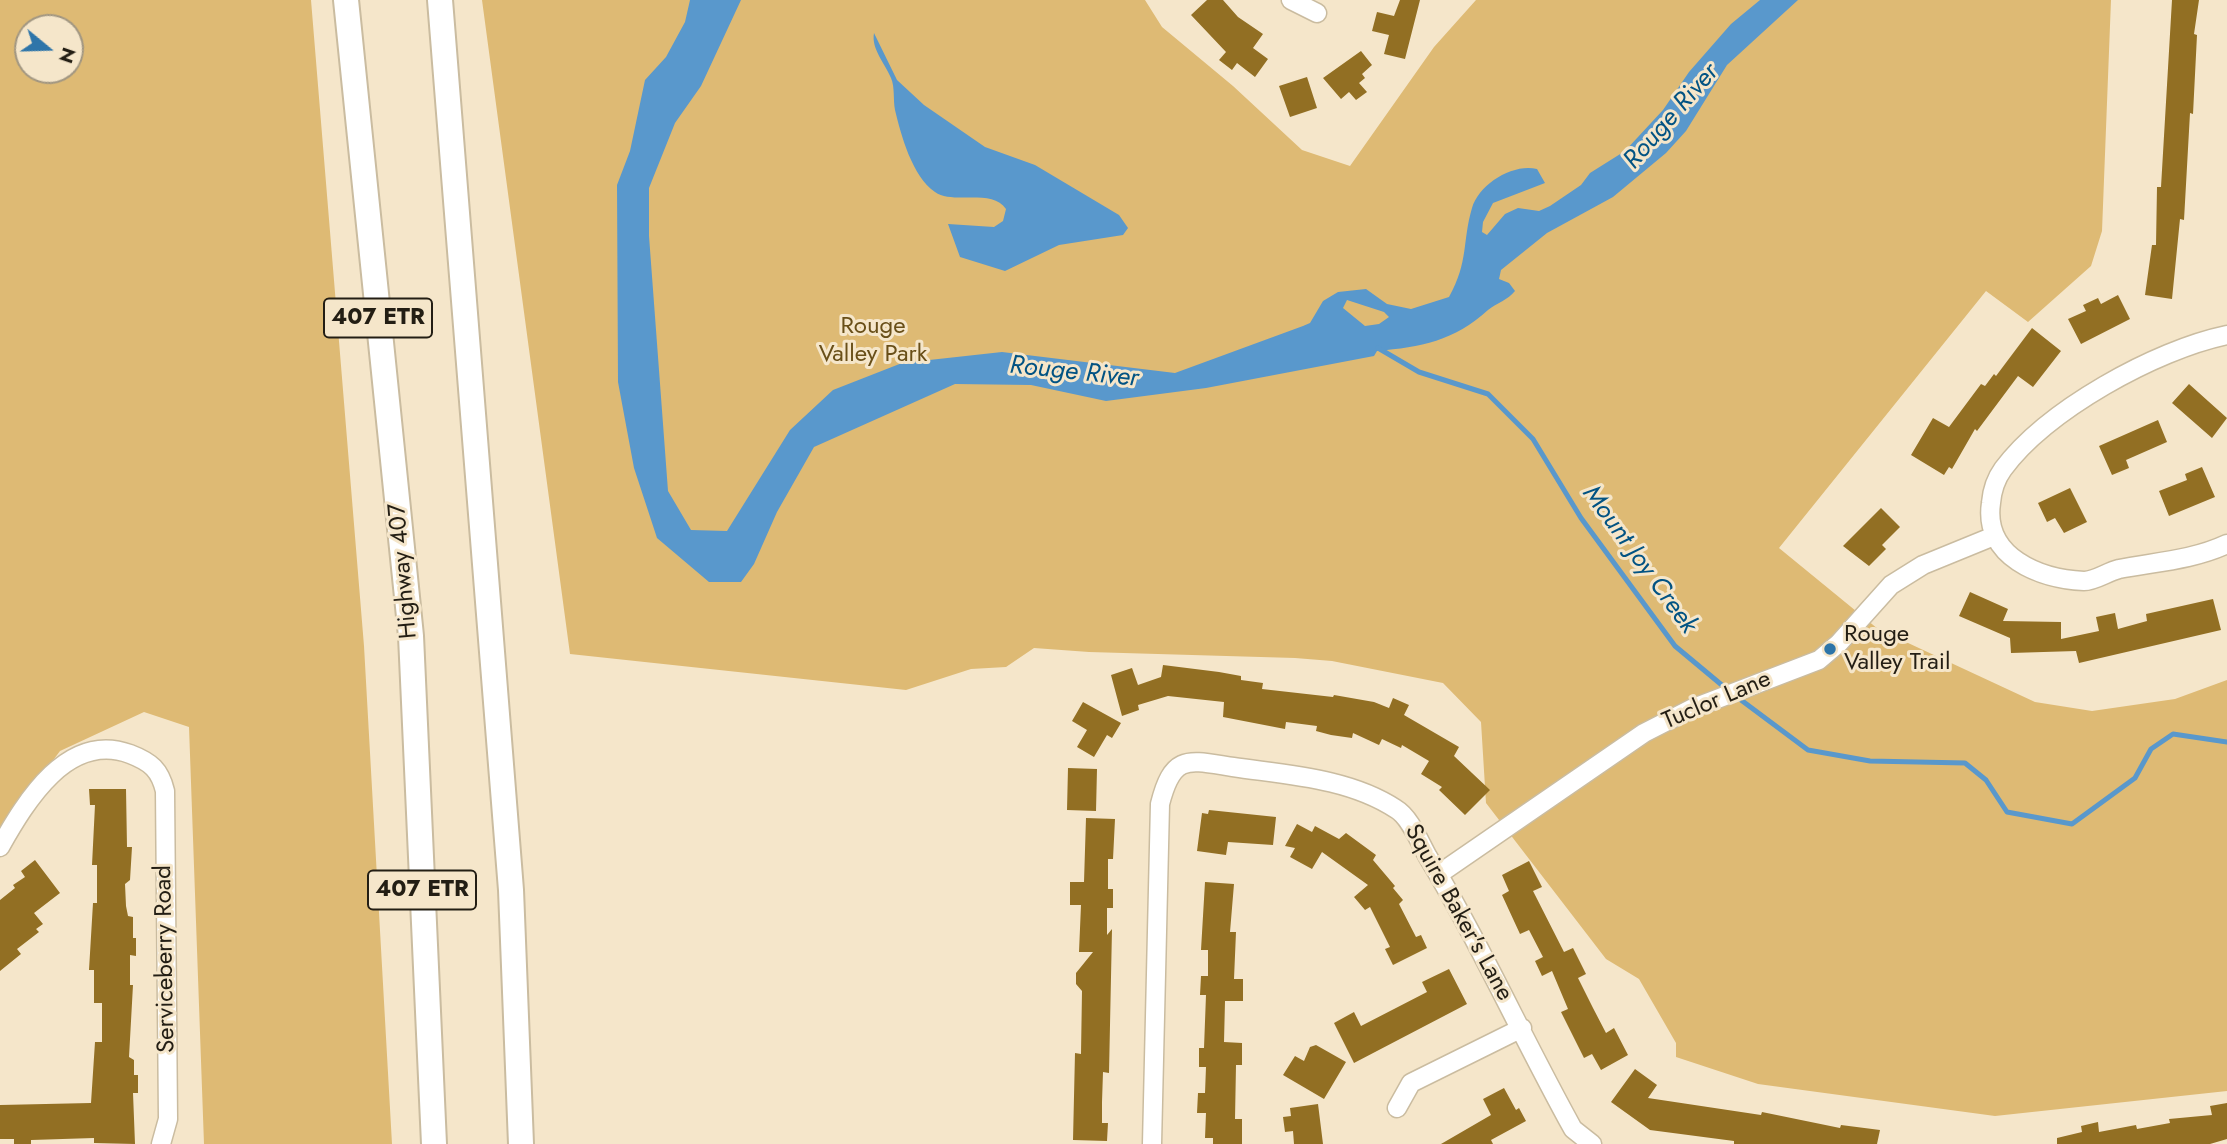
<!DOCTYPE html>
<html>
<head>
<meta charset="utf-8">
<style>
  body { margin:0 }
  #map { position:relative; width:2227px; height:1144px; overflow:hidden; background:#f5e6ca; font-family:Jost,sans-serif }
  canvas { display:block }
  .north { position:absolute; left:14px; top:14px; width:70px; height:70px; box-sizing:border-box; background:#f5e6ca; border:2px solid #a19681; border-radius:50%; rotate:109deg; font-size:19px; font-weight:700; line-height:28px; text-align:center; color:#231e14 }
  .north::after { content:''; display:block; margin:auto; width:24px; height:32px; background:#2e75a9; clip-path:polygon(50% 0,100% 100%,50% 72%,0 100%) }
</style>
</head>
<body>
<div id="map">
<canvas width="2227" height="1144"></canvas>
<div class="north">N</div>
</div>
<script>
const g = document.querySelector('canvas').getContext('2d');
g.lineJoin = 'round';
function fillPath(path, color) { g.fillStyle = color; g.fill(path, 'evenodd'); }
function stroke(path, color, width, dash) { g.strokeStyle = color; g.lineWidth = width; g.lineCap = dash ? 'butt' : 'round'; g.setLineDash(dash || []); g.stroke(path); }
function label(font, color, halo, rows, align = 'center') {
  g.font = font + ' Jost,sans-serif'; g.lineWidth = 6; g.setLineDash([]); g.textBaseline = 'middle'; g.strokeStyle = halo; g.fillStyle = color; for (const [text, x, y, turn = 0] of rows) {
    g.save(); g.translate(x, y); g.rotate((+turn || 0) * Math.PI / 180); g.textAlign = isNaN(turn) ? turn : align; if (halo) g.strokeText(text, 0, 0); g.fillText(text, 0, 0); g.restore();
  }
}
const green = new Path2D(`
  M0 0H311L364 646 392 1144H204L189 727 144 712 60 751 0 831ZM28 28H70V70H28Z
  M482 0H1145L1162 27 1233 86 1302 150 1350 166 1434 47 1476 0H2111L2102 231 2091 266 2028 322 1986 291 1779 548 1878 629 2035 702 2092 711 2175 699 2227 680V1091L1995 1116 1758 1084 1676 1057V1043L1639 979 1606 959 1486 803 1481 722 1443 683 1332 661 1295 658 1089 652 1034 648 1006 667 971 669 906 690 570 654Z`);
const water = new Path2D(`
  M690 0H741L701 86 675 123 649 188V236L668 491 691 530 727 531 790 430 833 390 902 363 1002 352 1175 373 1303 326 1310 323 1323 301 1338 292 1366 289 1387 304 1411 309 1449 297C1469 261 1462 242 1472 208 1479 184 1513 163 1537 169L1545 183 1493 203 1483 222 1482 232 1487 235 1505 214 1518 208 1539 211 1550 206 1581 185 1590 173 1625 151 1663 110 1689 72 1731 24 1760 0H1798L1727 65 1686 131 1666 153 1613 197 1547 233 1501 270 1499 279 1509 283 1515 291C1508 300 1497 303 1488 310 1454 341 1421 347 1377 351L1374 356 1206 388 1106 401 1031 385 955 384 814 447 777 512 754 564 741 582H709L657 538 634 468 618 382 617 185 630 151 645 80 666 57 685 22ZM1347 300 1384 312 1389 317 1379 324 1365 326 1343 308Z
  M874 33 897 80 924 105 985 147 1035 165 1119 215 1128 228 1123 235 1059 245 1005 271 960 257 948 224 994 227 1003 221 1006 209C992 188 953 205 935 192 912 176 901 135 895 110 893 99 895 87 891 78 885 63 871 49 874 33Z`);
const stream = new Path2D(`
  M1378 348 1419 372 1488 394 1533 439 1581 518 1675 646 1729 691
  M1737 697 1808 750 1870 761 1965 763 1986 780 2007 812 2072 824 2135 778 2151 749 2173 734 2227 742`);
const building = new Path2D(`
  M1207 0H1223L1238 17 1263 34 1253 48 1268 59 1255 77 1237 63 1232 70 1219 60 1226 52 1191 15Z
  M1400 0H1420L1405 59 1384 54 1389 35 1372 31 1377 12 1394 16Z
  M2172 0H2199L2194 34 2197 35 2193 114 2190 113 2184 220 2180 219 2172 299 2145 295 2152 245H2156L2157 187H2161Z
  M1361 51 1372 65 1362 74 1365 78 1359 83 1367 92 1356 100 1349 92 1341 99 1323 78Z
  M1307 77 1317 108 1290 117 1279 86Z
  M2118 295 2130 319 2081 344 2068 319 2086 311 2083 305 2098 298 2101 304Z
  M2032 328 2061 351 2033 387 2018 376 1977 431 1975 429 1952 469 1949 467 1944 475 1911 455 1933 418 1949 427 1981 384 1985 386 1994 374 1996 376Z
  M2189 384 2227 418 2212 438 2172 403Z
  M2158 420 2167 442 2126 460 2129 468 2112 475 2099 446Z
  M2202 467 2215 497 2169 516 2159 491 2187 480 2185 474Z
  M2070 488 2087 522 2064 533 2055 518 2047 522 2038 503Z
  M1881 508 1900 527 1882 545 1886 549 1869 566 1843 546Z
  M1970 592 2008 609 2003 621 2061 622V639L2099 631 2096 617 2115 613 2118 629 2147 621 2146 614 2213 599 2221 630 2079 663 2076 651 2011 653 2010 638 1959 616Z
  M1163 665 1219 672 1241 676V680L1263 683 1262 689 1333 697 1334 695 1374 702 1389 708 1393 698 1409 705 1404 715 1459 747 1454 756 1490 790 1465 815 1439 790 1442 787 1421 774 1429 761 1402 745 1401 748 1382 739 1379 745 1353 733 1352 738 1331 735 1316 731 1317 726 1286 722 1285 729 1223 717 1224 702 1168 696 1138 705 1139 710 1122 716 1111 675 1132 668 1138 685 1161 677Z
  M1083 702 1121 723 1112 738 1107 735 1094 757 1077 747 1087 730 1072 721Z
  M1068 768 1097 769 1096 811 1067 810Z
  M89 789H126L127 847H132L130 880 125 884 126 906 128 916 133 917V938H136V956L130 955V985H133L129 1057 134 1060V1075H138V1093H133L135 1144 94 1143V1138L31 1140V1144H14V1139H0V1105L91 1103 95 1042H102V1003H94V970H89L93 903H97V865H92L95 805H90Z
  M1209 810 1276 817 1273 845 1228 842 1226 855 1197 851 1202 813 1208 814Z
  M1086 818 1115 819 1113 859H1108V889H1113V908H1107V935L1112 929 1109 1073 1103 1072 1102 1102V1123H1108L1107 1141 1073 1140 1075 1053 1081 1054 1082 991 1076 984V973L1093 952H1079L1081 905H1070V882H1084Z
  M1297 824 1312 832 1315 826 1339 839 1346 833 1376 855 1373 860 1395 886 1393 888 1403 900 1399 904 1416 937 1421 935 1427 948 1393 965 1385 949 1390 947 1370 907 1365 910 1354 897 1368 885 1322 852 1312 869 1290 857 1295 848 1285 846Z
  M35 860 60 893 34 913 43 924 36 929 39 932 17 949 21 954 0 971V900L15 888 13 885 25 877 21 871Z
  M1529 861 1542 887 1533 891 1564 952 1573 948 1586 974 1578 978 1593 1008 1606 1033 1614 1028 1628 1055 1601 1070 1592 1054 1584 1058 1561 1012 1568 1009 1552 971 1542 976 1535 961 1543 957 1529 930 1520 934 1502 895 1509 891 1502 875Z
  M1205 882 1234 884 1230 932H1236L1234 979H1243V1001H1225L1224 1042 1242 1043V1065H1236L1235 1119H1242V1144H1213V1138H1205L1206 1113H1197L1198 1093H1205L1206 1067H1199V1048H1204L1206 995H1200L1201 976H1208V950H1201Z
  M1449 969 1467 1004 1354 1063 1334 1023 1354 1012 1361 1026 1427 992 1422 982Z
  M1316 1045 1346 1062 1324 1099 1283 1075 1295 1056 1304 1061 1310 1047Z
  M1635 1069 1657 1085 1648 1098 1761 1115 1762 1112 1840 1128 1841 1125 1880 1130 1877 1144H1734V1141L1650 1130 1611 1102Z
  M1504 1088 1516 1110 1519 1108 1526 1121 1491 1140 1493 1144H1441L1491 1115 1483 1099Z
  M2227 1103V1139L2210 1144H2057V1138L2082 1132 2081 1126 2098 1122 2099 1132 2136 1125 2137 1129 2170 1123 2169 1119 2212 1115 2210 1106Z
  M1318 1104 1323 1144H1294L1293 1131 1285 1132 1283 1117 1291 1116 1290 1108Z`);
const minor = new Path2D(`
  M1291 0 1317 13
  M2227 335C2155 350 2047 410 2003 469 1995 480 1992 491 1991 503 1983 557 2040 579 2084 581 2095 581 2107 572 2119 569 2155 562 2193 560 2227 544
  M0 847C26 801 68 731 130 754 151 762 160 770 165 791L168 1119 161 1144
  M1439 874 1644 733 1691 709 1819 660 1839 643 1891 585 1923 565 1994 536
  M1397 1108 1411 1083 1522 1028
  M1152 1144 1160 804C1173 753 1188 760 1233 767 1287 775 1349 778 1396 809 1410 817 1420 843 1428 857 1481 945 1523 1039 1573 1129L1592 1144`);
const highway = new Path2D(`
  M346 0 411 636 434 1144
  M440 0 511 890 521 1144`);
const markers = [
  [1830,649,7,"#2e75a9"]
];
const shields = [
  [378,318,108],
  [422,890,108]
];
const shieldNames = [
  ["407 ETR",378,318],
  ["407 ETR",422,890]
];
const parkNames = [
  ["Rouge",873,327],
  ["Valley Park",873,355]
];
const streetNames = [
  ["Highway 407",404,571,-95],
  ["Tuclor Lane",1717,701,-23],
  ["Squire Baker's Lane",1458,913,61],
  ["Serviceberry Road",166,959,-91]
];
const poiNames = [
  ["Rouge",1844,635],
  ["Valley Trail",1844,663]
];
const waterNames = [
  ["Rouge River",1672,117,-49],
  ["Rouge River",1074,373,6],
  ["Mount Joy Creek",1639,560,54]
];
fillPath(green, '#deba74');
fillPath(water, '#5998cc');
stroke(stream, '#5998cc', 5);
fillPath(building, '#926f23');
stroke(minor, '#cabca0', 21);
stroke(highway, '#cabca0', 28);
stroke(minor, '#fff', 18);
stroke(highway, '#fff', 24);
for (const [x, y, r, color] of markers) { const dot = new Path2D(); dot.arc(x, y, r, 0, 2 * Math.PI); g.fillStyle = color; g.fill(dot); stroke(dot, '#f5e6ca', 2.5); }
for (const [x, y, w] of shields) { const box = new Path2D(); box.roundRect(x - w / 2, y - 19.5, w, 39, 5); g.fillStyle = '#f5e6ca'; g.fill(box); stroke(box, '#231e14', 2); }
label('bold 23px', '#231e14', null, shieldNames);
label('24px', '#694f18', '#f5e6ca', parkNames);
label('24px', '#231e14', '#f5e6ca', streetNames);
label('24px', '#231e14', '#f5e6ca', poiNames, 'left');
label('italic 26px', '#025383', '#f5e6ca', waterNames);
</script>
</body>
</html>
